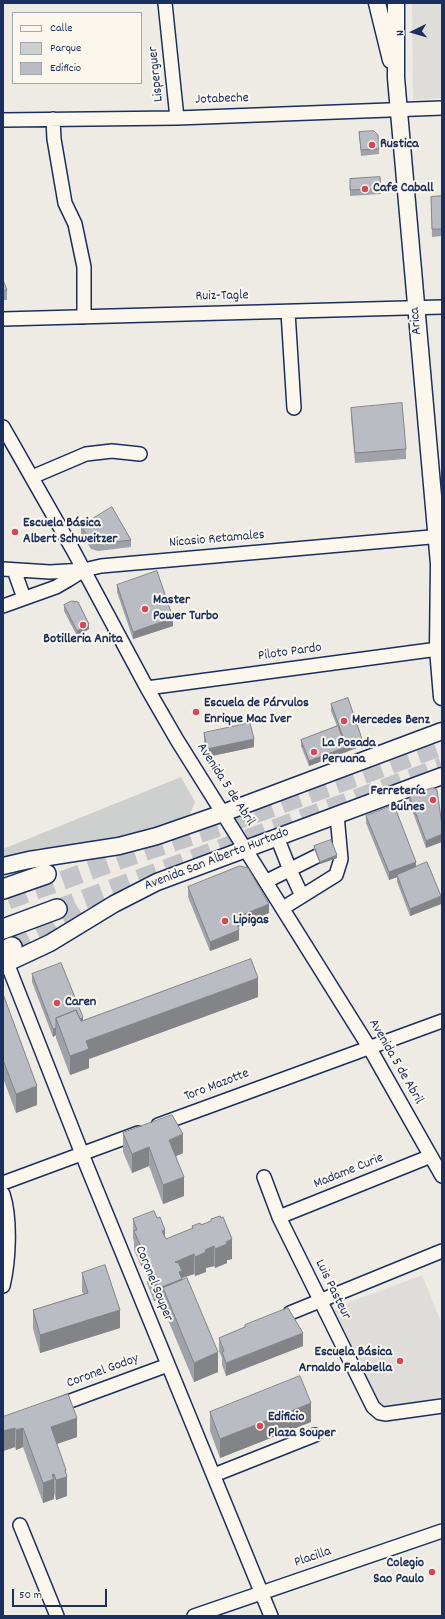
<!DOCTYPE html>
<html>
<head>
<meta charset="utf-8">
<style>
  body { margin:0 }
  #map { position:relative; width:445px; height:1619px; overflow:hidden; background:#eeebe4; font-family:Dekko,sans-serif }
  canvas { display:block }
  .frame { position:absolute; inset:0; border:4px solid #1b2f5e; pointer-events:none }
  .legend { position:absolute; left:12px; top:12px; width:130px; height:72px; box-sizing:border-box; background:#fbf7ec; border:1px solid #a1a7b3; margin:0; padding:5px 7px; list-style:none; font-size:12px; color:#1b2f5e }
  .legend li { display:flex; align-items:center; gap:8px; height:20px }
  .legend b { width:20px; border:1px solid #a1a7b3 }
  .north { position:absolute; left:393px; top:12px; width:40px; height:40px; -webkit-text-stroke:3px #fbf7ec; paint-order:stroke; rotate:265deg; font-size:11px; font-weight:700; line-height:16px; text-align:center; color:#1b2f5e }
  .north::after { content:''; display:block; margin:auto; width:14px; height:18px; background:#1b2f5e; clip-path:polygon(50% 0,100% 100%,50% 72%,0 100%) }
  .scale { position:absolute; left:12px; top:1589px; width:95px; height:18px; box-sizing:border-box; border:2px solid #1b2f5e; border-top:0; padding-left:5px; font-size:12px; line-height:14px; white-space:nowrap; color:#1b2f5e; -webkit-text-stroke:3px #fbf7ec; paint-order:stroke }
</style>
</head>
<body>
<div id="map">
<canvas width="445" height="1619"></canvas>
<div class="frame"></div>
<ul class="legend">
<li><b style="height:5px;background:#fbf7ec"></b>Calle</li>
<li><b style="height:11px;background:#cecfcf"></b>Parque</li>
<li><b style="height:11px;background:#b9bcc3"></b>Edificio</li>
</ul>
<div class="north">N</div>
<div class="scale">50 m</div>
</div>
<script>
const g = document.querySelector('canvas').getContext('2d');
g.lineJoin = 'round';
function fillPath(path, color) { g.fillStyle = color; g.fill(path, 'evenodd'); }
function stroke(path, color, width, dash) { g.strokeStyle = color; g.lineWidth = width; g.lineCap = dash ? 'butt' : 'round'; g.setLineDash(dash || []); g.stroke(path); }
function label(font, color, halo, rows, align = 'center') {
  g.font = font + ' Dekko,sans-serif'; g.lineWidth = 4; g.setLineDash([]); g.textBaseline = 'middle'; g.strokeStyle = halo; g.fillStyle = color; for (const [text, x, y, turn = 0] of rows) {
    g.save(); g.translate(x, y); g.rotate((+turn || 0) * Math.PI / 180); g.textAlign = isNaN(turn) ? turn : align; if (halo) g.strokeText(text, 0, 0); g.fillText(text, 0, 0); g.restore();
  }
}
const built = new Path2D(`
  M412 3H442V98L413 100Z
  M422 1275 442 1324V1398L382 1407 334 1311 336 1307Z`);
const green = new Path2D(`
  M181 777 195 802 188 819 159 831 64 848H38L3 859V849Z`);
const highwayTunnel = new Path2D(`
  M8 900 119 860 213 829 442 746
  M57 909 442 767
  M12 947 43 932 80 908`);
const minor = new Path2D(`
  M165 3 177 118
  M53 119 54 139 65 203 75 224 84 267V317
  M3 120 177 118 442 108
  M288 312 294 408
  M3 319 442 307
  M3 427 73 550 147 688 177 740 369 1047 442 1176
  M32 477 86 454 112 451 140 454
  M3 569 50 572 84 570
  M14 570 24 598
  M3 606 56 587 68 580 84 570 101 566 442 536
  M147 688 438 649
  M277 837 290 870 302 896
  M267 881 317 856
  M283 908 336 875 341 859 337 815
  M7 963 88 1169 271 1616
  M158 1125 442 1021
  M264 1177 279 1217 373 1407 380 1413 385 1414 442 1406
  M3 1183 138 1133
  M3 1194C11 1218 9 1261 3 1286
  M279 1217 431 1156
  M290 1313 442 1251
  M54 1407 168 1365
  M214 1475 315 1435
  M20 1525 57 1616
  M194 1616 442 1531`);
const major = new Path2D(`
  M377 3 391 60
  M396 3V78L439 564 438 649 442 697
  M3 866 29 860 119 846 157 836 223 813 442 731
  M3 965 50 943 114 904 157 882 442 776`);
const highway = new Path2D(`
  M3 889 46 874
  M3 929 57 909
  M3 951 12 947`);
const wall = new Path2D(`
  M359 132 379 149V154L361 156Z
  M380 177 381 194 350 196V179Z
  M442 196V236L432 237 431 197Z
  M3 280 7 290V300H3Z
  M351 408 406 449V459L355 463 351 417Z
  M81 526 131 540V547L98 551 91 549 81 533Z
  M117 585 173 626 133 639 117 592Z
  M64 605 89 629 77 636 64 611Z
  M331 704 362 746 309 766 301 746V740L337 726 331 711Z
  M204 733 254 747 207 757 204 741Z
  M433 788 426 848 409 802V795Z
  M366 816 416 867 441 904 410 916 397 882V877L389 880 366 823Z
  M314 846 337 858 320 864 314 849Z
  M188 887 269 913 238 927 239 940 210 951 188 897Z
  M32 974 83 1021 258 997 89 1059V1068L70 1075 56 1038V1035L53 1037 32 982Z
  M3 994 37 1105 16 1113 3 1078Z
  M123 1133 183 1153 176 1156 184 1196 163 1204 149 1166 132 1173 123 1152Z
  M133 1219 165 1238 166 1239 192 1229V1226L201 1225 211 1221V1219L232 1259 227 1260V1263L215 1268 214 1266 206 1268V1272L195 1276 194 1274 182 1278 218 1372 194 1382 163 1308V1306L159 1307 157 1300 154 1301 147 1283V1275L143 1265 141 1266 134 1250V1242L133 1238Z
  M82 1273 120 1328 40 1353 33 1329V1310L83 1294 82 1291Z
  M245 1325 303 1346 226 1376 222 1365V1358L219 1351V1338L245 1327Z
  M210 1412 311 1422 220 1458 210 1431Z
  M3 1417 77 1437 57 1444 66 1474 67 1496 56 1500 54 1493V1499L43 1503 23 1447 16 1450 15 1447 3 1451Z`);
const shadedWall = new Path2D(`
  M173 618V626L133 639V632Z
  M89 624V629L77 636V631Z
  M254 739V747L207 757V749Z
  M362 739V746L309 766V761L346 747V745Z
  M442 834V842L426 848V841Z
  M337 855V858L320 864V862Z
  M416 862V869L397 875V877L389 880V872Z
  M441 896V904L410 916V909Z
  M269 904V913L235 928V918Z
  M239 930V940L210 951V942Z
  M258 978V997L89 1059V1068L70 1075V1056L86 1041Z
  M83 1017V1025L59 1027Z
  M56 1028V1035L53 1037V1029Z
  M37 1086V1105L16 1113V1094Z
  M183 1134V1153L169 1159V1140Z
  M149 1147V1166L132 1173V1154Z
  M184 1177V1196L163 1204V1185Z
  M165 1230V1249L162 1231Z
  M232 1239V1259L227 1260V1263L215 1268V1249L226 1242Z
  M143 1246V1265L141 1266V1247Z
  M214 1246V1266L206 1268V1272L195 1276V1257L205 1250Z
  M194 1254V1274L182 1278V1298L163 1288V1306L159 1307V1288L175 1262Z
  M157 1281V1300L154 1301V1282Z
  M120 1310V1328L40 1353V1335Z
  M303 1333V1346L226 1376V1363Z
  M218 1352V1372L194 1382V1363Z
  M311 1403V1422L220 1458V1439Z
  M77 1418V1437L51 1446V1427Z
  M15 1428V1447L3 1451V1431Z
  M23 1428V1447L16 1450V1430Z
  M65 1470H66V1477H67V1496L56 1500V1480Z
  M54 1474V1499L43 1503V1483L52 1475Z`);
const building = new Path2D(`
  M374 131 378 135 379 149 361 150 359 132Z
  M380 177 381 189 350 190V179Z
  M442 196V229H432L431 197Z
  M3 280 7 290 3 291Z
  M402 403 406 449 355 453 351 408Z
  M112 507 131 540 98 544 91 541 81 526Z
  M157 571 173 618 133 632 117 585Z
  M72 601 78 602 89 624 77 631 64 605Z
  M348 698 362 739 346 745 331 704Z
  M250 723 254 739 207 749 204 733Z
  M338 726 346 747 309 761 301 740Z
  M433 788 437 790 442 825V834L426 841 409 795Z
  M394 805 416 862 389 872 366 816Z
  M331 840 337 855 320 862 314 846Z
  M427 862 441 896 410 909 397 875Z
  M240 866 248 868 269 904 235 918 239 930 210 942 188 887Z
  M251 959 258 978 86 1041 89 1049 70 1056 56 1018 76 1010 81 1021Z
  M61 963 83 1017 80 1019 76 1010 56 1018V1028L53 1029 32 974Z
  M3 994 37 1086 16 1094 3 1060Z
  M172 1115 183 1134 169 1140 184 1177 163 1185 149 1147 132 1154 123 1133Z
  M154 1211 157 1218 160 1217 165 1230 162 1231 166 1239 193 1228 192 1226 200 1223 201 1225 211 1221V1219L220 1216 221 1218 223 1217 232 1239 226 1242 227 1244 215 1249 214 1246 205 1250 206 1252 195 1257 194 1254 175 1262 176 1263 178 1262 182 1271 179 1272 182 1279 159 1288 157 1281 154 1282 147 1264 150 1263 143 1246 141 1247 134 1231 137 1230 133 1219Z
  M105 1265 120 1310 40 1335 33 1310 88 1293 82 1273Z
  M187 1278 218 1352 194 1363 163 1288Z
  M288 1308 303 1333 226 1363 222 1352 224 1351 219 1338 245 1327V1325Z
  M300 1376 311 1403 220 1439 210 1412Z
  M68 1394 77 1418 51 1427 66 1470H65L67 1477 56 1480 54 1474 52 1475 54 1479 43 1483 23 1428 16 1430 15 1428 3 1431V1417Z`);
const markers = [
  [372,145,4,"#d1495b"],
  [365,189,4,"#d1495b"],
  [15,532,4,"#d1495b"],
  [145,609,4,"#d1495b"],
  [83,625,4,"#d1495b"],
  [196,712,4,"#d1495b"],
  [344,721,4,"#d1495b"],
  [314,752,4,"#d1495b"],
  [433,800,4,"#d1495b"],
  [225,921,4,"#d1495b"],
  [57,1003,4,"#d1495b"],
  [400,1361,4,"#d1495b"],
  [260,1426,4,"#d1495b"],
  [432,1572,4,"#d1495b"]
];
const streetNames = [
  ["Lisperguer",157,74,-96],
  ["Jotabeche",222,100,-2],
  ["Ruiz-Tagle",222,297,-1],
  ["Arica",417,321,-95],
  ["Nicasio Retamales",217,540,-5],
  ["Piloto Pardo",290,653,-8],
  ["Avenida 5 de Abril",225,785,57],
  ["Avenida San Alberto Hurtado",217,860,-21],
  ["Avenida 5 de Abril",395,1062,60],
  ["Toro Mazotte",217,1086,-21],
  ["Madame Curie",349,1172,-22],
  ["Coronel Souper",153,1284,68],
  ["Luis Pasteur",332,1290,64],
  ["Coronel Godoy",103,1372,-20],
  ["Placilla",313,1558,-19]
];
const poiNames = [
  ["Rustica",380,145],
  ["Cafe Caball",373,189],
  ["Escuela Básica",23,524],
  ["Albert Schweitzer",23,540],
  ["Master",153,601],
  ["Power Turbo",153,617],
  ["Botilleria Anita",83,640,"center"],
  ["Escuela de Párvulos",204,704],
  ["Enrique Mac Iver",204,720],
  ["Mercedes Benz",352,721],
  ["La Posada",322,744],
  ["Peruana",322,760],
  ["Ferretería",425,792,"right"],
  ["Bulnes",425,808,"right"],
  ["Lipigas",233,921],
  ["Caren",65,1003],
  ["Escuela Básica",392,1353,"right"],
  ["Arnaldo Falabella",392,1369,"right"],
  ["Edificio",268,1418],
  ["Plaza Souper",268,1434],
  ["Colegio",424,1564,"right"],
  ["Sao Paulo",424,1580,"right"]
];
fillPath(built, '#deddda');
fillPath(green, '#cecfcf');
stroke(highwayTunnel, '#c4c5c9', 19, [19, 10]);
stroke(minor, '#1b2f5e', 16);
stroke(major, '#1b2f5e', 19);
stroke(highway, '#1b2f5e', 22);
stroke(minor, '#fbf7ec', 13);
stroke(major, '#fbf7ec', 16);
stroke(highway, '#fbf7ec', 19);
fillPath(wall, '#9fa2a8');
fillPath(shadedWall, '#828488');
fillPath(building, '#b9bcc3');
stroke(building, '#828488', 1);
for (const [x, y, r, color] of markers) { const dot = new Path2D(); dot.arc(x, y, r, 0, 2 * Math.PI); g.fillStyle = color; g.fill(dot); stroke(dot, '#fbf7ec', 1.5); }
label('14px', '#1b2f5e', '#fbf7ec', streetNames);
label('bold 14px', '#1b2f5e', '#fbf7ec', poiNames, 'left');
</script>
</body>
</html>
